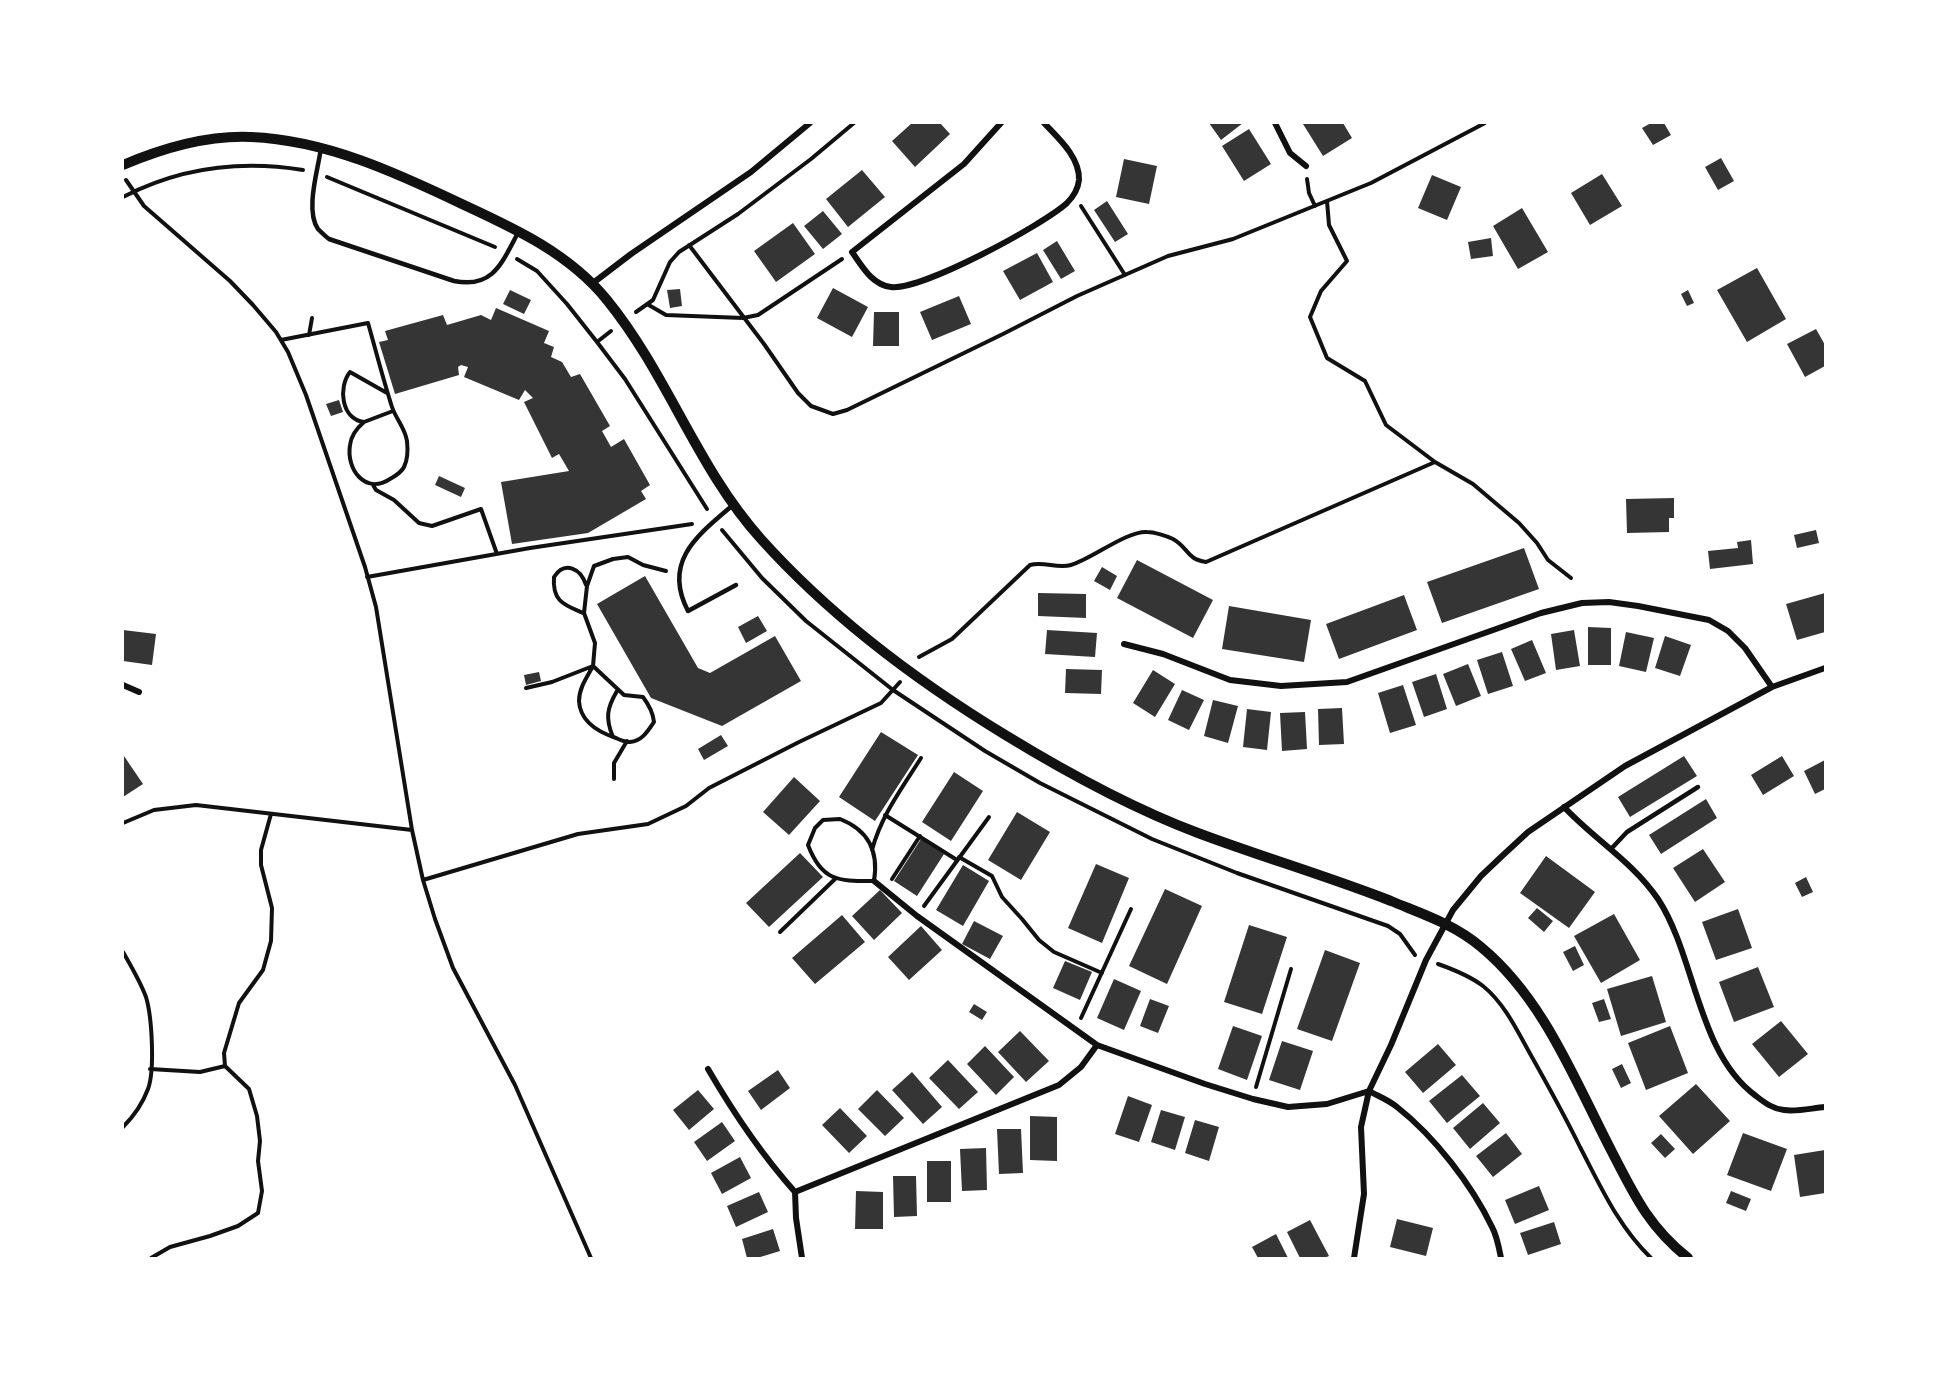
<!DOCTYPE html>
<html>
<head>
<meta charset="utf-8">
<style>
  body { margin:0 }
  #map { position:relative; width:1948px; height:1381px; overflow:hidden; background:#fff; font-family:"PT Sans",sans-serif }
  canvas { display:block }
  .frame { position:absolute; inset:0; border:124px solid #fff; pointer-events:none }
</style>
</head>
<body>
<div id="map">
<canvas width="1948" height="1381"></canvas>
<div class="frame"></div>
</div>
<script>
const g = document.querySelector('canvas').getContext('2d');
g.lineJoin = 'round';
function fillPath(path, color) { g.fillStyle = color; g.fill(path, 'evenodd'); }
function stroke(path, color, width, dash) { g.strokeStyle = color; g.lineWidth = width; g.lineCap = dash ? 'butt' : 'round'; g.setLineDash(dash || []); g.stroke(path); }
const building = new Path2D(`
  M912 123H940L950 134 915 167 892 141Z
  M1209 123H1243L1221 140Z
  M1305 123H1343L1352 138 1323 156 1303 124Z
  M1651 123H1664L1671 135 1653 145 1642 128Z
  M1249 129 1271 164 1244 181 1222 146Z
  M1721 158 1734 181 1718 190 1705 167Z
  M1124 159 1157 166 1149 204 1116 197Z
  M862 170 885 197 848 227 826 199Z
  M1602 174 1622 206 1590 225 1571 193Z
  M1432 175 1461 187 1447 220 1418 208Z
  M1107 201 1128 234 1115 242 1094 210Z
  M1522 208 1548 252 1518 269 1493 226Z
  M823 211 842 234 823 249 804 226Z
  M793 223 815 254 776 282 754 251Z
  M1491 238 1493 256 1471 259 1468 242Z
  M1057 241 1075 271 1061 279 1043 250Z
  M1037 253 1053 282 1020 300 1003 271Z
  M1757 268 1786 319 1747 342 1717 290Z
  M833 288 868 307 852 337 817 318Z
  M680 289 682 306 670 308 667 290Z
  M510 290 531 300 524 314 503 304Z
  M1688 290 1694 303 1687 306 1681 294Z
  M959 296 971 324 932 340 920 312Z
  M496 308 549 331 544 343 554 347 551 357 562 362 571 377 580 374 610 426 602 431 611 447 624 439 650 485 641 491 646 499 588 533 512 544 501 482 569 471 559 454 552 458 524 402 533 398 525 390 519 400 464 377 468 367 461 365 458 367 459 375 395 394 379 342 388 340 385 331 443 315 447 325 481 315 491 320Z
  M874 312H899V346H873Z
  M1816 329 1825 345V366L1805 377 1787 344Z
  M339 400 343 412 331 416 326 404Z
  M439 476 465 488 461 497 435 485Z
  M1674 498V518H1669V532L1627 533 1626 499Z
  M1816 530 1819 543 1797 548 1794 535Z
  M1751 540 1753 564 1710 569 1708 551 1738 548 1737 542Z
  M1524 548 1539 589 1442 623 1427 582Z
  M1137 560 1213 600 1193 638 1117 598Z
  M1102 567 1117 576 1110 590 1094 581Z
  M645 576 698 668 710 673 775 636 801 681 722 726 651 698 597 604Z
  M1038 593 1086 594V618L1038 616Z
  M1825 593V632L1797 640 1786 604Z
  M1404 595 1417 630 1339 659 1326 624Z
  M1229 606 1311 620 1304 662 1222 649Z
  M758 616 767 631 746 643 738 627Z
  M1588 627 1611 628V665H1588Z
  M123 630 156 634 152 665 123 661Z
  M1047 630 1097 633 1095 657 1045 654Z
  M1574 630 1580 666 1556 670 1551 634Z
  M1626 632 1654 638 1646 672 1619 666Z
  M1665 636 1691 645 1680 676 1655 668Z
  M1532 640 1546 673 1525 681 1511 649Z
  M1502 652 1513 686 1488 694 1477 660Z
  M1468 664 1481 696 1456 706 1443 674Z
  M1066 669 1102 670 1101 694 1065 693Z
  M1153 670 1175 684 1155 717 1133 703Z
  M539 672 541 681 526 685 524 675Z
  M1436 674 1447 709 1424 717 1412 682Z
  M1403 685 1416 725 1390 733 1378 693Z
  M1182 690 1204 700 1189 730 1168 720Z
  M1213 700 1238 706 1228 743 1204 736Z
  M1342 708 1344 744 1319 745 1318 709Z
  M1247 709 1271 712 1267 750 1243 747Z
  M1305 712 1307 749 1282 751 1280 713Z
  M881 732 918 755 875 821 839 797Z
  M721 735 728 746 704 760 698 749Z
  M123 756H124L143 784 123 797Z
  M1684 756 1697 776 1630 817 1618 797Z
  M1782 756 1794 776 1763 795 1751 775Z
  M1825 760V789L1815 794 1804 771Z
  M954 772 983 791 951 841 922 822Z
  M794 777 820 801 789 835 763 812Z
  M1706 799 1717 818 1661 854 1649 835Z
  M1017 812 1050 832 1021 880 988 860Z
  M921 839 944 854 917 896 894 881Z
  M1703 849 1725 882 1695 902 1673 868Z
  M800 853 823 877 769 927 746 903Z
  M1546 856 1595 892 1569 928 1520 893Z
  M1096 864 1129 878 1102 943 1068 928Z
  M963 865 989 881 963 926 936 910Z
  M1806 877 1813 892 1802 897 1795 883Z
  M1165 889 1202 906 1167 984 1129 966Z
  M880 890 902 913 874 940 852 916Z
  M1537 908 1553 921 1544 932 1528 918Z
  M1738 909 1752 948 1716 960 1702 922Z
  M1614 914 1640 960 1601 983 1574 936Z
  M842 915 865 942 815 984 792 958Z
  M974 921 1003 936 990 959 962 944Z
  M1249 925 1287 937 1262 1014 1224 1002Z
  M921 926 942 950 909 980 888 957Z
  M1575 946 1584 965 1573 971 1563 952Z
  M1325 950 1360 963 1332 1041 1297 1029Z
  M1065 961 1092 972 1080 1000 1053 988Z
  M1758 967 1774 1007 1734 1022 1719 982Z
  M1652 976 1666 1022 1621 1036 1607 989Z
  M1114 979 1141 991 1124 1030 1097 1018Z
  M1150 999 1169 1006 1158 1033 1140 1026Z
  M1604 999 1611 1019 1599 1022 1592 1003Z
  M974 1004 987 1012 982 1020 969 1012Z
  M1781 1021 1808 1054 1779 1077 1752 1044Z
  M1233 1026 1262 1036 1247 1080 1218 1069Z
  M1670 1026 1688 1073 1646 1090 1628 1043Z
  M1020 1031 1049 1061 1026 1082 998 1052Z
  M1282 1041 1313 1051 1300 1090 1269 1080Z
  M1438 1044 1456 1065 1423 1093 1405 1072Z
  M985 1046 1014 1077 996 1095 967 1064Z
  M948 1060 978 1092 959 1109 929 1078Z
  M1622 1064 1631 1083 1621 1088 1612 1069Z
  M778 1070 790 1088 761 1110 748 1091Z
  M912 1072 942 1107 923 1124 892 1090Z
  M1462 1075 1480 1096 1447 1123 1429 1101Z
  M1696 1084 1730 1121 1693 1154 1659 1116Z
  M698 1090 714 1109 689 1130 673 1110Z
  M877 1090 904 1118 885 1136 858 1109Z
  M1128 1096 1152 1105 1139 1142 1115 1134Z
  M1483 1103 1500 1123 1470 1149 1453 1128Z
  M840 1108 867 1136 849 1153 822 1125Z
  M1161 1110 1185 1117 1175 1150 1151 1142Z
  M1030 1116 1057 1117V1161L1030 1160Z
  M1195 1120 1219 1127 1209 1161 1185 1153Z
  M722 1122 735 1141 707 1161 694 1142Z
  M997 1129H1021L1023 1173 999 1174Z
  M1506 1133 1522 1154 1493 1177 1476 1156Z
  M1743 1133 1787 1149 1771 1191 1727 1175Z
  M1661 1134 1675 1149 1665 1158 1651 1143Z
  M986 1148 987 1190 962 1191 960 1149Z
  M1825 1150V1193L1800 1197 1794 1155Z
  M740 1157 751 1178 722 1194 711 1173Z
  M927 1161H951V1202H927Z
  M893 1176H916L917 1216 894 1217Z
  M1539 1186 1549 1210 1515 1224 1505 1200Z
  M856 1191 883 1192V1229H855Z
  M1731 1191 1751 1199 1746 1211 1726 1203Z
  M759 1192 768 1212 736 1227 727 1206Z
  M1397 1219 1433 1228 1426 1256 1390 1247Z
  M1310 1220 1329 1256 1324 1258H1300L1287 1232Z
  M1554 1222 1561 1244 1528 1255 1520 1233Z
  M773 1229 780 1251 757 1258H747L742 1239Z
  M1276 1234 1288 1258H1258L1252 1247Z`);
const path = new Path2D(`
  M327 177 495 247
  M1307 179 1309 193 1315 206
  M126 180 144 206 230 281 253 305 276 332 288 352 306 395 365 567 376 607 412 830 423 880 435 919 453 968 515 1085 591 1258
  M123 197C179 168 241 160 303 170
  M1327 201 1329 225 1347 261 1321 291 1310 317 1327 358 1365 381 1386 425 1435 462
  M1081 206 1125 275
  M689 245 764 344 798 393 811 406 833 414 847 410 1003 334 1077 296 1168 256 1233 239 1371 183 1485 123
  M517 259 537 271 567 304 597 342 625 379 707 509
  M647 304 666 315 743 318 758 315 842 259
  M636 312 653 300 670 262 679 252 738 214 811 159 854 123
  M309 335 312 318
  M281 340 368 323C376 351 383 379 392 407 396 419 405 428 407 441 408 450 408 459 404 467 401 473 395 476 390 479 365 495 346 469 350 445 351 436 357 428 364 422
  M597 342 611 331
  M387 393 350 372C338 387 341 419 364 422L393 411
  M373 485 376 490 394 500 419 523 432 526 481 509 497 554
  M722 530 762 578 806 621 893 690 985 751 1040 783 1152 839 1237 873 1388 926 1400 934 1415 955
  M367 577 530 548 692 524
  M583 613C565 605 552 602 554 577 565 560 581 569 586 585
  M919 657 952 639 1030 565C1044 561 1057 569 1071 565 1092 559 1126 531 1147 532 1154 532 1167 536 1173 539 1189 548 1186 559 1206 562L1435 462 1473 484 1519 523 1537 543 1548 560 1571 578
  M593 666 624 695 643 697C649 705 653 712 654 722 648 731 642 741 630 742 625 742 620 740 616 738 598 732 580 722 579 701 579 688 587 677 593 666Z
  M526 688 552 682 593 666 595 643 584 613 587 586 594 566 613 559 628 557 643 565 666 571
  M613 737C605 718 607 708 617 691
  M614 779V763L627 741
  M885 815 957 860
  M840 819C868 830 879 851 874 881 839 881 822 882 808 845L815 828 823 820Z
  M123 823 154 810 196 805 412 830
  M872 850C881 816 902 788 921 758
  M959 857 992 876 1002 897 1022 919 1039 940 1054 952 1102 973
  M892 879 920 836
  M423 880 578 834 648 824 686 806 709 788 799 742 881 703 900 682
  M924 906 989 817
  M780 932 835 879
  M123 952C131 966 140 981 146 997 152 1017 155 1070 148 1089 142 1105 134 1116 123 1127
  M1438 964C1455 970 1470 976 1483 986 1503 1002 1516 1028 1528 1050 1546 1082 1564 1114 1580 1147 1601 1187 1618 1226 1651 1258
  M1081 1018 1131 909
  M150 1069 200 1072 225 1066
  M1256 1087 1291 969
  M151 1258 170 1247 210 1236 238 1226 258 1213 262 1191 258 1161 260 1141 257 1116 249 1089 225 1066 224 1053 239 1003 263 970 271 941 272 908 261 865V850L271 814`);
const service = new Path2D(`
  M321 148C318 170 305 210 318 229 321 232 325 236 329 239L454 281C494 289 502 262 519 231
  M733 505C698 535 662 561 688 611L736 585
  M1611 849 1627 832 1698 787`);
const minor = new Path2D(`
  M1001 123 964 164 852 252C862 266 872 285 891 287 921 291 1043 225 1067 203 1073 197 1078 189 1079 180 1080 157 1058 138 1044 123
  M1275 123 1290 153 1306 166
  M593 283 631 254 751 172 810 123
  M1124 644 1163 654 1230 680 1281 686 1347 682 1541 613 1582 603 1609 602 1638 606 1709 620 1728 631 1745 648 1772 687
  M123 685 139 692
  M1564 807C1595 840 1633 862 1658 899 1696 957 1697 1053 1756 1096 1765 1103 1773 1109 1784 1110 1797 1112 1812 1108 1825 1107
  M874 881 917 916 1097 1045 1205 1084 1253 1099 1288 1107 1327 1104 1369 1091 1391 1045 1426 960 1453 910 1481 876 1501 857 1528 832 1625 766 1772 687 1825 668
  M708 1069C733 1112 762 1155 795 1192L796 1218 802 1258
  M795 1192 1059 1085 1081 1067 1097 1045
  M1354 1258 1364 1194 1361 1127 1369 1091C1378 1096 1389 1100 1397 1107 1434 1136 1472 1185 1492 1227 1497 1236 1499 1248 1501 1258`);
const tertiary = new Path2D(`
  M123 165C163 148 207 135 251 137 326 140 397 173 464 205 516 229 570 254 607 300 668 375 697 468 761 539 831 617 918 682 1007 736 1066 772 1134 809 1198 833 1262 857 1327 876 1391 901 1422 914 1454 924 1481 947 1544 999 1575 1081 1612 1152 1634 1195 1649 1227 1688 1258`);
fillPath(building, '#353535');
stroke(path, '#111', 4);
stroke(service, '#111', 4.5);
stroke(minor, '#111', 6);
stroke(tertiary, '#111', 10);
</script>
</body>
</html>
